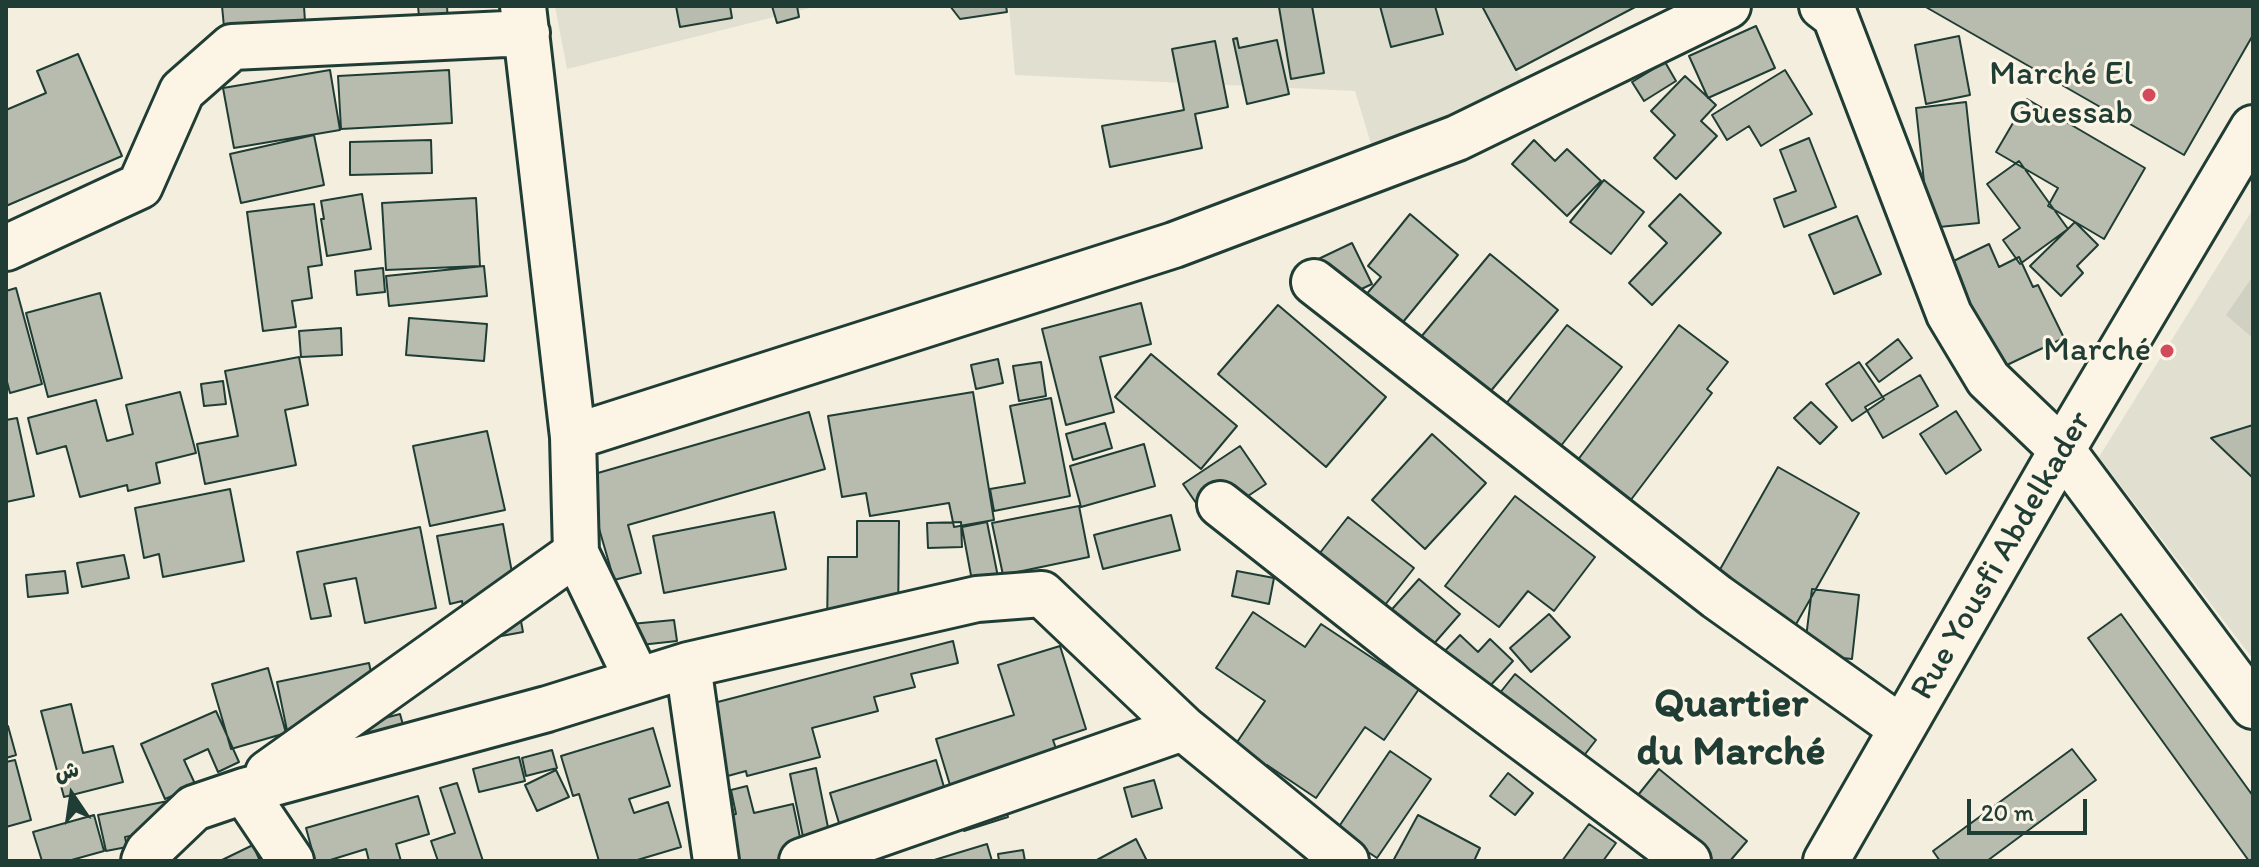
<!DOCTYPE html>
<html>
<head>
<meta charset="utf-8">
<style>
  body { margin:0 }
  #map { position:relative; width:2259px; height:867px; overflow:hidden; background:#f3eede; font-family:Itim,"Playpen Sans Arabic",sans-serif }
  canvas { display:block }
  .frame { position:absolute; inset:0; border:8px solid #1f3d34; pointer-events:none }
  .north { position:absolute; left:32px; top:755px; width:80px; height:80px; -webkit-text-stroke:6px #fcf5e5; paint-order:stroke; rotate:347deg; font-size:22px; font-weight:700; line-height:32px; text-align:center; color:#1f3d34 }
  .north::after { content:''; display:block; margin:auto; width:28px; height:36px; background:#1f3d34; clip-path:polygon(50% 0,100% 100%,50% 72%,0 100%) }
  .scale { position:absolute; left:1967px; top:799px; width:120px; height:36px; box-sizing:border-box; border:4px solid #1f3d34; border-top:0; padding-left:10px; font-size:24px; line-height:28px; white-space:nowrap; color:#1f3d34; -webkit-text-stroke:6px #fcf5e5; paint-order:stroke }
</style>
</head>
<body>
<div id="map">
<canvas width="2259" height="867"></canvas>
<div class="frame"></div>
<div class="north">ش</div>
<div class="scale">20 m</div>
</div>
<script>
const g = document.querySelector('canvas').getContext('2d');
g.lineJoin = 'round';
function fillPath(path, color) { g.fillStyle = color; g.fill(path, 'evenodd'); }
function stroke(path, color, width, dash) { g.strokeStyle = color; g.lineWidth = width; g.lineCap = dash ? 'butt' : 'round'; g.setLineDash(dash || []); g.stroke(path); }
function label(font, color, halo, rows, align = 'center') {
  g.font = font + ' Itim,sans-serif'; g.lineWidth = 6; g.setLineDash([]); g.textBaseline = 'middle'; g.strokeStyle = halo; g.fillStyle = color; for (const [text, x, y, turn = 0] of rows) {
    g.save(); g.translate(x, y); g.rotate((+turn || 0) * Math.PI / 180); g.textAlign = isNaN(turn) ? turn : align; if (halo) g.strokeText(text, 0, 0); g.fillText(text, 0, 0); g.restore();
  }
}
const built = new Path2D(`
  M555 6H818L567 69Z
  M1009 6H1482L1526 86 1457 117 1372 147 1355 91 1015 75Z
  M2253 209V659L2099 457Z`);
const green = new Path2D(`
  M2253 276V338L2226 315Z`);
const building = new Path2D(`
  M222 6H304L305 22 224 27Z
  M418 6H447L448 24 420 27Z
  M676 6H730L732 18 680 27Z
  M772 6H797L799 17 777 23Z
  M950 6H1006L1007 12 960 19Z
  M1312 6 1324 73 1291 79 1279 7Z
  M1380 6H1435L1443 34 1391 47Z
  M1482 6H1637L1516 70Z
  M1924 6H2253V35L2184 155Z
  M1756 26 1775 68 1708 98 1689 56Z
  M1959 36 1970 95 1926 104 1915 45Z
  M1237 38 1239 48 1277 40 1289 94 1247 104 1233 39Z
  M1215 41 1228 107 1195 114 1202 148 1110 167 1102 126 1184 110 1172 49Z
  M78 54 122 156 6 206V110L46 93 37 71Z
  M1665 62 1676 81 1644 101 1632 82Z
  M330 70 340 130 234 148 223 88Z
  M449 70 452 123 341 129 338 76Z
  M1785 70 1812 114 1761 146 1749 126 1727 140 1712 115Z
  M1685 76 1716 105 1701 121 1717 136 1676 179 1654 158 1675 135 1651 111Z
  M2027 99 2145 168 2104 239 2048 206 2058 188 1996 152Z
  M1966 102 1979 223 1929 228 1916 108Z
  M314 135 324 185 241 203 230 154Z
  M1809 138 1836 207 1784 227 1774 199 1796 191 1780 150Z
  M431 140 432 173 350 175V142Z
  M1534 140 1555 161 1567 149 1601 181 1567 216 1512 164Z
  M2019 161 2068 229 2020 264 2003 240 2020 228 1987 184Z
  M1604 180 1644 212 1611 254 1570 222Z
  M362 194 371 249 327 256 321 219H324L321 201Z
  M1680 194 1721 233 1652 305 1629 283 1667 243 1649 226Z
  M476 198 480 266 386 270 382 203Z
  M314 204 322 265 308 267 312 298 292 301 296 327 263 331 247 212Z
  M1410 214 1458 255 1394 333 1359 303 1381 277 1368 266Z
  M1857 216 1881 274 1834 294 1809 235Z
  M2075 222 2098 245 2077 266 2083 273 2061 296 2030 266Z
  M1352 243 1372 284 1353 293 1310 263Z
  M1989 244 1999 267 2019 257 2033 287 2038 285 2064 338 1990 373 1939 268Z
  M1490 254 1558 310 1485 398 1401 361Z
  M484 266 487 296 389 306 386 276Z
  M383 268 385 292 357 295 355 271Z
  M16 288 42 384 10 393 6 378V291Z
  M100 293 122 378 48 397 26 313Z
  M1141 303 1151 344 1100 357 1114 412 1066 425 1042 329Z
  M1278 305 1386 397 1326 467 1218 374Z
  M409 318 487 324 484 361 406 355Z
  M1567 325 1622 367 1557 451 1502 409Z
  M1679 325 1728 362 1707 389 1712 393 1627 505 1574 465Z
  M341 328 342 355 301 357 299 331Z
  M1898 339 1912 358 1879 382 1866 364Z
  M1151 354 1237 426 1201 469 1115 397Z
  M299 357 308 405 285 410 296 465 205 484 197 444 238 436 225 371Z
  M998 359 1003 383 976 389 971 365Z
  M1041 362 1046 396 1019 401 1013 366Z
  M1859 362 1884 399 1852 421 1826 384Z
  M1920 375 1938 406 1883 438 1865 407Z
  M223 381 226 404 204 406 201 384Z
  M180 392 196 453 156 463 160 483 128 491 127 485 80 497 66 446 37 454 28 418 96 400 107 441 133 434 126 405Z
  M973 392 994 520 954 527 949 503 870 516 866 493 842 497 828 416Z
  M1051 398 1070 496 994 511 990 489 1025 483 1010 406Z
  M1811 402 1837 427 1820 444 1794 418Z
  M1956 411 1981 450 1946 474 1920 434Z
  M809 412 825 469 628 525 641 573 614 580 584 477Z
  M17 418 34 496 6 502V420Z
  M1105 423 1112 448 1073 460 1066 434Z
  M2253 425V478L2211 438Z
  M487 431 505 510 430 526 413 446Z
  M1432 434 1486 483 1425 549 1372 500Z
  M1144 444 1155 486 1081 507 1070 466Z
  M1240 446 1266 484 1209 522 1183 484Z
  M1778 467 1859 513 1795 626 1714 580Z
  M230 489 244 561 163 577 159 554 144 558 135 508Z
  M1515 496 1595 557 1554 611 1528 591 1499 627 1445 586Z
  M1079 506 1089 557 1003 575 992 523Z
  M774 512 786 569 664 593 653 536Z
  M1171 515 1180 550 1103 569 1094 535Z
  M1348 517 1414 568 1363 633 1298 581Z
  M857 521H899L898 628H827L828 557H857Z
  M961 522 962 547 928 548 927 523Z
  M987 522 999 582 973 586 962 527Z
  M503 524 523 632 469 642 462 601 450 604 437 536Z
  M420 527 436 608 365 623 356 578 324 584 331 616 311 619 297 552Z
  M124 555 129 578 82 587 77 563Z
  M65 571 68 593 28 597 26 575Z
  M1237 571 1274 578 1269 604 1232 596Z
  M1419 579 1460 614 1410 671 1369 635Z
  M1812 589 1859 595 1852 659 1804 654Z
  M1253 612 1305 647 1321 624 1419 689 1384 740 1365 727 1316 798 1267 765 1262 772 1231 751 1265 701 1216 668Z
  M1549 614 1570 637 1531 672 1510 648Z
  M2121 614 2253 796V861H2249L2088 638Z
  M674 620 677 641 622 647 620 625Z
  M1460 635 1478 652 1490 639 1513 661 1464 714 1422 675Z
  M953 641 958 663 911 674 915 687 874 697 878 711 812 728 820 757 747 776 746 771 702 783 683 711Z
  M1060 646 1086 729 1053 740 1060 760 1004 804 1008 817 964 831 936 739 1014 715 998 665Z
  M369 663 381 721 289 740 277 682Z
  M268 668 286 733 231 749 212 684Z
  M1515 674 1596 740 1559 788 1476 723Z
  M71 704 83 753 113 746 123 782 64 797 41 711Z
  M216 711 239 762 218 772 208 749 184 760 196 786 165 799 141 744Z
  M400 714 414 764 375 774 362 724Z
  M8 726 16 755 6 758V727Z
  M653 728 670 786 629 799 634 813 668 802 681 847 634 861H599L579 794 573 796 561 756Z
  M2072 749 2096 780 1987 861H1940L1933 851Z
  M552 750 557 768 526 776 522 758Z
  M1390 751 1431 779 1377 858 1336 831Z
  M519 757 525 781 479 792 473 769Z
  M15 760 31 820 6 827V762Z
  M936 760 944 787H947L957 819 848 853 830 793Z
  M816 768 834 857 808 861 790 774Z
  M1659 769 1747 841 1730 861H1688L1626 810Z
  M556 770 569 797 537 811 525 785Z
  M1508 773 1533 793 1515 815 1490 796Z
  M1154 780 1162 808 1132 817 1124 788Z
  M457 783 483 861H438L431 841 455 833 440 788Z
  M747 786 754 813 793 804 805 861H702L704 821 736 814 731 790Z
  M193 796 199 823 125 837 127 847 106 851 98 815Z
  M418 796 429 834 396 844 401 861H369L366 849 327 861H315L306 828Z
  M94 815 104 851 68 861H42L33 832Z
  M1418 815 1480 848 1474 861H1393Z
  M1589 824 1616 843 1603 861H1562Z
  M1136 839 1147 861H1095Z
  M987 844 992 861H931Z
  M253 845 260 861H220Z
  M1023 850 1025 861H999L998 854Z`);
const minor = new Path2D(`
  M523 6 573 437 576 553 637 679
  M1822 6 1835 16 1949 314 1988 379 2062 450 2253 706
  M6 248 140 186 182 91 232 47 527 33
  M1314 282 1717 597 1901 728
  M573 437 1174 245 1457 138 1728 6
  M1220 504 1409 653 1688 861
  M688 665 716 861
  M1183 728 1346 861
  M268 773 576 553
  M244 791 291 861
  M144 861 148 852 194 808 244 791 547 709 688 665 977 599 1042 594 1183 728 802 861`);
const major = new Path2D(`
  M1826 861 2062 450 2253 128`);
const markers = [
  [2149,95,8,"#d1495b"],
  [2167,351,8,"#d1495b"]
];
const poiNames = [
  ["Marché El",2133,75],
  ["Guessab",2133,114],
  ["Marché",2151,351]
];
const streetNames = [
  ["Rue Yousfi Abdelkader",2002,556,-60]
];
const districtNames = [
  ["Quartier",1731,705],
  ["du Marché",1731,753]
];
fillPath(built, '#e1dfd0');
fillPath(green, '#d0d1c2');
fillPath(building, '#b8bcae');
stroke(building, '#1f3d34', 2);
stroke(minor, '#1f3d34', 50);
stroke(major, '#1f3d34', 50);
stroke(minor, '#fcf5e5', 44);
stroke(major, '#fcf5e5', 44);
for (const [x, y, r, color] of markers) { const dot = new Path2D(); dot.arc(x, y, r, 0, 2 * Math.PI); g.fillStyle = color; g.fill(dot); stroke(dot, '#fcf5e5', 3); }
label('34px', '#1f3d34', '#fcf5e5', poiNames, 'right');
label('34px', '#1f3d34', '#fcf5e5', streetNames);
label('bold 42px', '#1f3d34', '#fcf5e5', districtNames);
</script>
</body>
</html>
